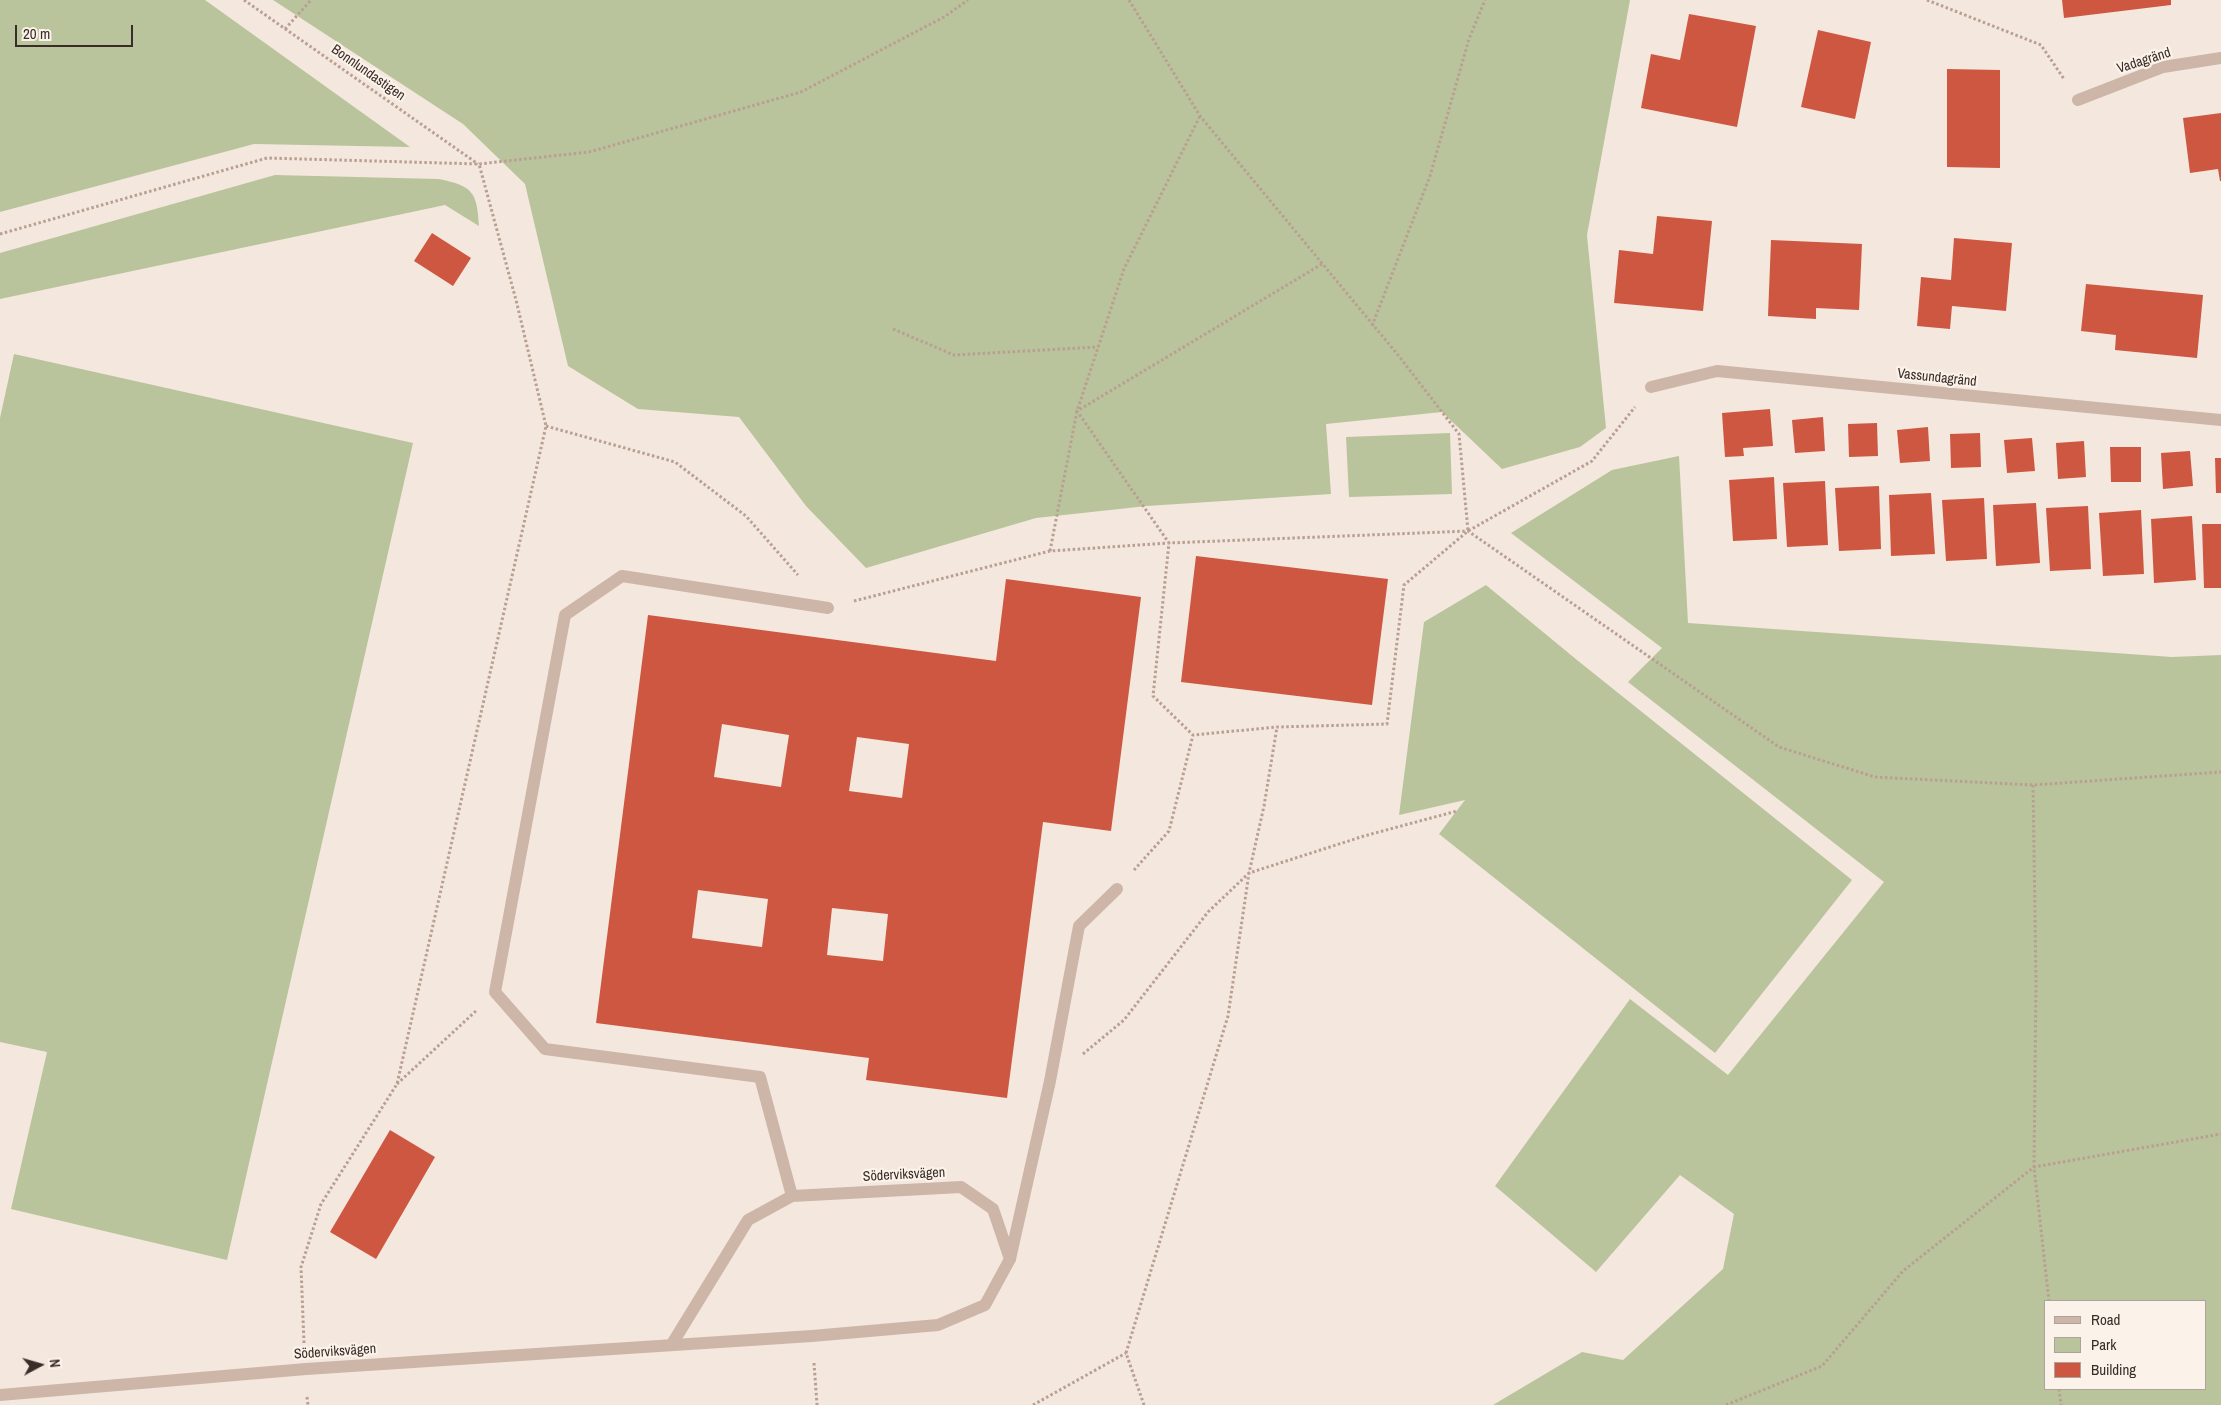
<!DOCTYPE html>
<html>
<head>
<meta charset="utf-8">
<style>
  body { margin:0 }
  #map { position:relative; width:2221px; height:1405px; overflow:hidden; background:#f4e7dd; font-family:"Archivo Narrow",sans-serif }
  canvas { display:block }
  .legend { position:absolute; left:2044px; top:1300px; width:162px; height:90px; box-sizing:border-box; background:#fbf2ea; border:1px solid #aea39c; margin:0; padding:6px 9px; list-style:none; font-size:15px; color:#3a2c28 }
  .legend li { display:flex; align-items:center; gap:10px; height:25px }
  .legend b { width:25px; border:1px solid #aea39c }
  .north { position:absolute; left:15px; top:1340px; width:50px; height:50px; -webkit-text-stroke:4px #fbf2ea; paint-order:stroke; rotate:84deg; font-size:14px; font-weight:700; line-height:20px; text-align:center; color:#3a2c28 }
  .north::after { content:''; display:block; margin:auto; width:18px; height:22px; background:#3a2c28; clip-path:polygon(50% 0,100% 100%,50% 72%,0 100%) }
  .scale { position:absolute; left:15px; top:25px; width:118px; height:22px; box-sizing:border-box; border:2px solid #3a2c28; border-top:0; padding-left:6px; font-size:15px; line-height:18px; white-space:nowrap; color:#3a2c28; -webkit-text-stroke:4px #fbf2ea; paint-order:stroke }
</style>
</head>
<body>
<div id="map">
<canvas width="2221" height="1405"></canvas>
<ul class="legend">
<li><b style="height:6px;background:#cdb6a8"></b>Road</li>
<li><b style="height:14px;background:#bac49c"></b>Park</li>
<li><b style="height:14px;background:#ce5741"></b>Building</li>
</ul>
<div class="north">N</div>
<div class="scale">20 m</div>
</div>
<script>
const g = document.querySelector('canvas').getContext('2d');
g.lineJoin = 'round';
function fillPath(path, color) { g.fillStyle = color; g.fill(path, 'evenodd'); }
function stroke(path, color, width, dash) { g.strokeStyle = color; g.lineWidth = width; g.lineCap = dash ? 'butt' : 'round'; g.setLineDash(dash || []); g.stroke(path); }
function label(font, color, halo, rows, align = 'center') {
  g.font = font + ' "Archivo Narrow",sans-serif'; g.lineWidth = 4.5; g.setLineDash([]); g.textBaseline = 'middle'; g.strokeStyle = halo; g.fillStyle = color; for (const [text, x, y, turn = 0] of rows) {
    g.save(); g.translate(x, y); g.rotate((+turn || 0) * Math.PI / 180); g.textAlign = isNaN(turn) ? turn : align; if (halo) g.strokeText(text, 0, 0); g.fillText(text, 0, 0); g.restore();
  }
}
const green = new Path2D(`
  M0 0H205L410 147 254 144 0 212Z
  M273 0H1630L1587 235 1606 428 1580 447 1502 469 1442 412 1326 424 1331 494 1147 506 1036 518 866 568 806 506 739 417 638 409 568 366 525 184 463 124Z
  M275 175 439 179C473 186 477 192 479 226L445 205 0 299V253Z
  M14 354 413 443 227 1260 11 1209 47 1052 0 1042V418Z
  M1450 433 1452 494 1349 497 1346 437Z
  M1679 456 1688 623 2172 657 2221 655V1405H1493L1582 1352 1623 1360 1723 1269 1734 1214 1680 1175 1596 1272 1495 1186 1630 999 1728 1075 1884 882 1628 682 1662 648 1511 533 1612 470ZM2045 1301H2205V1389H2045Z
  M1486 585 1577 660 1852 880 1715 1053 1439 834 1465 800 1399 815 1424 622Z`);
const building = new Path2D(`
  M2062 0H2171V5L2064 18Z
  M1689 14 1756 26 1737 127 1641 108 1651 54 1680 60Z
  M1818 30 1871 42 1855 119 1801 107Z
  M1947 69 2000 70V168L1947 167Z
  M2221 113V181H2220L2218 169 2190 173 2183 118Z
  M1657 216 1712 221 1703 311 1614 303 1619 250 1653 254Z
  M432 233 471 258 453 286 414 261Z
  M1954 238 2012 243 2006 311 1952 306 1950 329 1917 326 1921 277 1951 280Z
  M1771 240 1862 244 1859 310 1816 308V319L1768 316Z
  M2086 284 2203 295 2197 358 2115 350 2116 335 2081 331Z
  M1770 409 1773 446 1743 448 1744 456 1725 457 1722 413Z
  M1823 417 1825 451 1795 453 1792 420Z
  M1877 423 1878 456 1849 457 1848 424Z
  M1928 427 1930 461 1900 463 1897 430Z
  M1980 433 1981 467 1951 468 1950 434Z
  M2032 438 2035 471 2007 473 2004 440Z
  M2084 441 2086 477 2058 479 2056 443Z
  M2110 447H2141V482H2111Z
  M2190 451 2193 486 2163 489 2161 453Z
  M2215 458H2221V493H2216Z
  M1774 477 1777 539 1733 541 1729 480Z
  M1825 481 1828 545 1787 547 1783 483Z
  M1879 486 1881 549 1839 551 1835 488Z
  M1931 493 1935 554 1891 556 1889 495Z
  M1984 498 1987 559 1946 561 1942 500Z
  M2036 503 2040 563 1996 566 1993 505Z
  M2088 506 2091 569 2050 571 2046 508Z
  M2141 510 2144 574 2103 576 2099 513Z
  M2192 516 2196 580 2154 583 2151 519Z
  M2202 524H2221V588H2204Z
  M1196 556 1388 579 1372 705 1181 682Z
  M1006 579 1141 597 1111 831 1043 822 1007 1098 866 1080 869 1058 596 1023 648 615 996 661ZM722 724 789 735 781 787 714 777ZM857 737 909 744 902 798 849 791ZM698 890 768 899 762 947 692 938ZM832 908 888 914 883 961 827 955Z
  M390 1130 435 1157 376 1259 330 1232Z`);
const path = new Path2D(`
  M244 0 478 164
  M1129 0 1200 116 1398 355 1459 434 1468 531
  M1927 0 2041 45 2064 79
  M285 29 311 0
  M0 234 267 158 479 164 589 152 801 92 944 17 968 0
  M1322 264 1077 411 1169 543 1153 696 1193 735 1277 727 1387 724 1404 585 1468 531 1592 461 1635 407
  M1372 326 1430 176 1469 39 1485 0
  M893 329 954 355 1098 347
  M546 426 675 462 746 516 798 575
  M1050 551 1077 411 1124 269 1200 116
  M854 601 1050 551 1169 543 1468 531 1779 747 1875 777 2033 785 2221 772
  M2033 785 2036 982 2034 1167 2049 1301
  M1134 870 1169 831 1193 735
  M1083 1054 1124 1020 1208 912 1249 873 1364 836 1457 811
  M397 1084 477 1010
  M304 1343 301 1267 321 1204 397 1084 546 426 516 300 479 164
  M814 1363 817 1405
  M2059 1389 2061 1405
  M307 1397 308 1405
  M1033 1405 1126 1353
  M1144 1405 1126 1353 1228 1016 1249 873 1264 806 1277 727
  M1726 1405 1822 1366 1903 1271 2034 1167 2221 1134`);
const lane = new Path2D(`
  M792 1196 760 1077 545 1049 495 992 565 615 622 576 828 608
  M1010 1259 1050 1081 1079 926 1117 889
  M672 1344 748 1220 792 1196 961 1187 993 1209 1010 1259`);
const street = new Path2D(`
  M2078 100 2163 67 2221 58
  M1651 387 1717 371 2221 420
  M0 1395 306 1369 812 1336 938 1325 985 1305 1010 1259`);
const streetNames = [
  ["Vadagränd",2144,61,-18],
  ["Bonnlundastigen",368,73,35],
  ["Vassundagränd",1937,378,6],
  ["Söderviksvägen",904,1175,-3],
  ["Söderviksvägen",335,1352,-4]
];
fillPath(green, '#bac49c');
fillPath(building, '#ce5741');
stroke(path, '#b99f92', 3, [2.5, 2.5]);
stroke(lane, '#cdb6a8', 12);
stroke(street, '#cdb6a8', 12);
label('14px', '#3a2c28', '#fbf2ea', streetNames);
</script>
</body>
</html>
